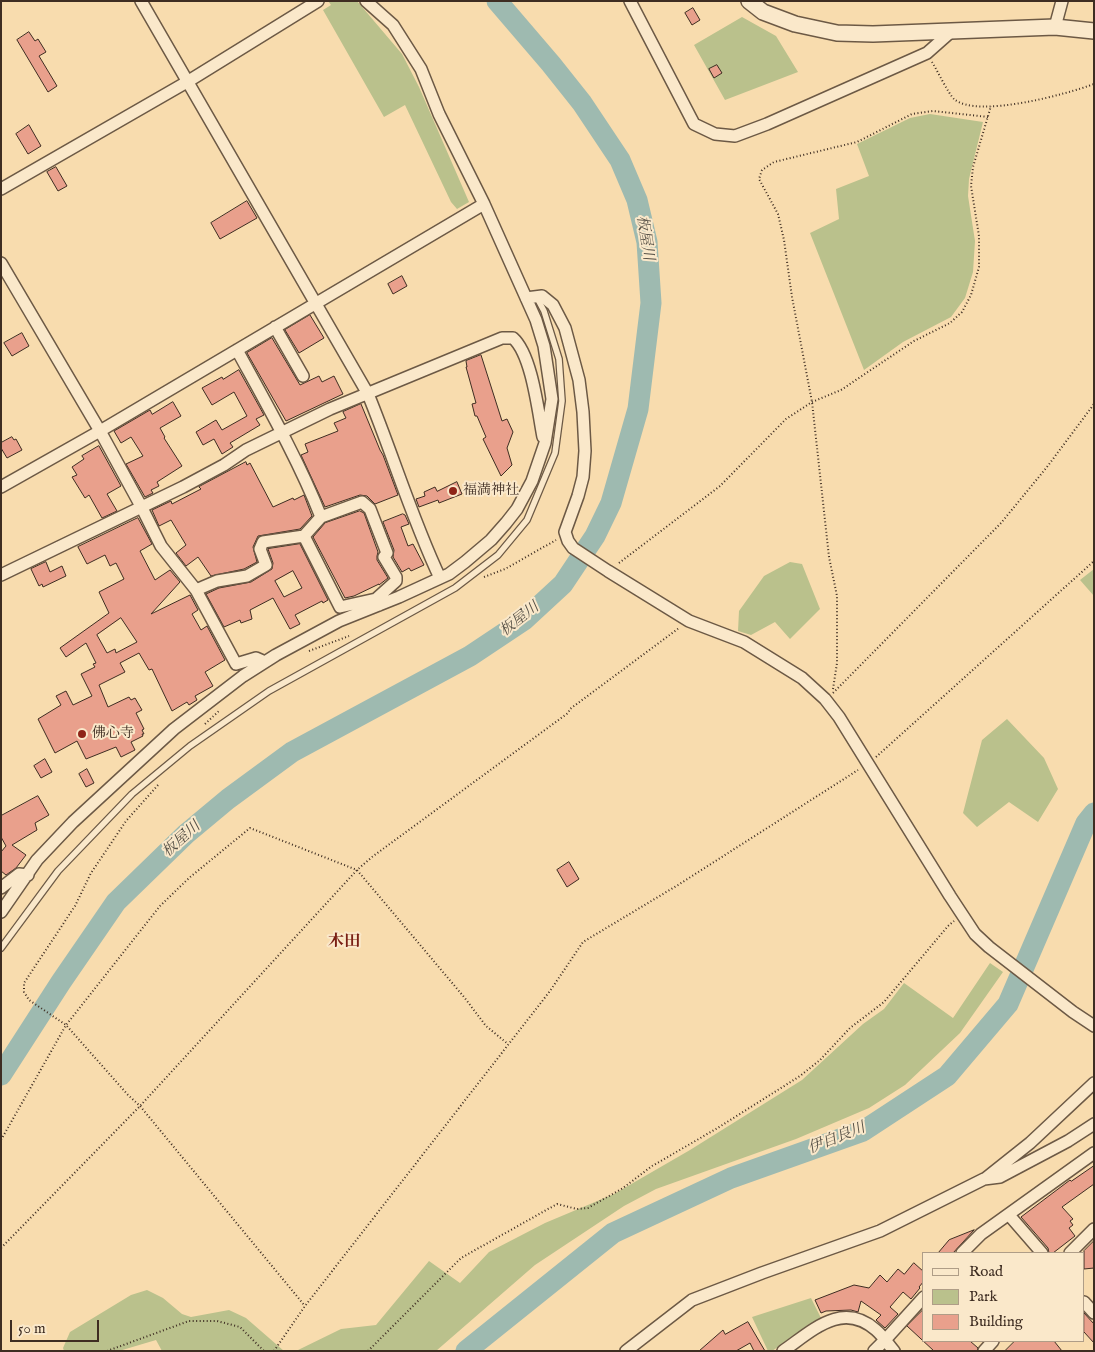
<!DOCTYPE html>
<html>
<head>
<meta charset="utf-8">
<style>
  body { margin:0 }
  #map { position:relative; width:1095px; height:1352px; overflow:hidden; background:#f8dcae; font-family:"IM FELL English",serif }
  canvas { display:block }
  .frame { position:absolute; inset:0; border:2px solid #3e2d22; pointer-events:none }
  .legend { position:absolute; left:922px; top:1252px; width:162px; height:90px; box-sizing:border-box; background:#fae8ca; border:1px solid #af9d87; margin:0; padding:6px 9px; list-style:none; font-size:15px; color:#3e2d22 }
  .legend li { display:flex; align-items:center; gap:10px; height:25px }
  .legend b { width:25px; border:1px solid #af9d87 }
  .scale { position:absolute; left:10px; top:1320px; width:89px; height:22px; box-sizing:border-box; border:2px solid #3e2d22; border-top:0; padding-left:6px; font-size:15px; line-height:18px; white-space:nowrap; color:#3e2d22; -webkit-text-stroke:4px #fae8ca; paint-order:stroke }
</style>
</head>
<body>
<div id="map">
<canvas width="1095" height="1352"></canvas>
<div class="frame"></div>
<ul class="legend">
<li><b style="height:6px;background:#fae8ca"></b>Road</li>
<li><b style="height:14px;background:#bac18c"></b>Park</li>
<li><b style="height:14px;background:#e9a08c"></b>Building</li>
</ul>
<div class="scale">50 m</div>
</div>
<script>
const g = document.querySelector('canvas').getContext('2d');
g.lineJoin = 'round';
function fillPath(path, color) { g.fillStyle = color; g.fill(path, 'evenodd'); }
function stroke(path, color, width, dash) { g.strokeStyle = color; g.lineWidth = width; g.lineCap = dash ? 'butt' : 'round'; g.setLineDash(dash || []); g.stroke(path); }
function label(font, color, halo, rows, align = 'center') {
  g.font = font + ' "IM FELL English","Noto Serif JP",serif'; g.lineWidth = 4; g.setLineDash([]); g.textBaseline = 'middle'; g.strokeStyle = halo; g.fillStyle = color; for (const [text, x, y, turn = 0] of rows) {
    g.save(); g.translate(x, y); g.rotate((+turn || 0) * Math.PI / 180); g.textAlign = isNaN(turn) ? turn : align; if (halo) g.strokeText(text, 0, 0); g.fillText(text, 0, 0); g.restore();
  }
}
const green = new Path2D(`
  M328 1H357L402 54 419 87 469 202 457 209 451 202 405 105 384 117 323 10 331 5Z
  M742 17 776 36 798 72 725 100 694 45Z
  M930 114 983 122 969 179 968 196 975 241 973 272 965 298 951 317 903 342 864 370 810 233 839 219 836 189 869 176 857 144 910 118Z
  M790 562 802 564 820 609 790 639 775 622 751 635 738 631 739 611 764 576Z
  M1094 569V596L1080 580Z
  M1007 719 1044 758 1058 789 1038 822 1009 802 977 827 963 813 982 740Z
  M990 963 1003 972 960 1033 905 1085 869 1108 796 1139 656 1189 624 1206 535 1265 436 1351H296L341 1329 376 1325 429 1261 460 1283 489 1252 545 1223 614 1194 690 1150 802 1080 863 1024 884 1009 904 983 953 1018Z
  M147 1290 163 1298 182 1314 191 1317 229 1310 246 1318 284 1351H162L156 1340 119 1351H64L63 1348 70 1332 131 1295Z
  M811 1298 821 1318 772 1351H768L752 1317Z`);
const river = new Path2D(`
  M1 1075 61 982 116 902 186 834 228 799 292 752 470 656 524 620 563 584 595 536 611 503 638 409 651 303 647 242 637 200 620 160 582 103 551 64 497 1
  M466 1351 613 1233 731 1178 863 1131 947 1076 1008 1004 1086 823 1094 813`);
const building = new Path2D(`
  M693 8 700 20 692 25 685 13Z
  M29 32 35 41 38 39 46 52 39 56 57 86 48 92 17 40Z
  M717 65 722 73 714 78 709 69Z
  M29 125 41 146 28 154 16 134Z
  M56 167 67 186 58 191 47 172Z
  M247 201 257 218 220 239 211 223Z
  M402 276 407 286 393 294 388 284Z
  M310 315 324 338 299 353 285 330Z
  M22 333 29 346 12 356 4 343Z
  M272 338 300 385 319 376 322 382 334 376 343 394 286 421 247 353Z
  M481 355 502 421 507 419 513 432 507 448 512 465 501 476 483 439 486 437 477 416H475L472 404 476 403 466 367H467L466 361Z
  M239 370 264 415 256 419 260 425 230 443 233 447 222 454 214 439 203 445 196 432 216 420 222 430 247 416 234 392 212 405 202 388 222 377 223 379Z
  M173 402 181 416 160 428 165 437 164 438 182 466 157 482 159 486 151 490 153 493 145 497 126 464 143 456 131 437 121 443 114 431 150 410 152 414Z
  M361 404 380 450 383 455 398 495 375 504 367 496 360 495 325 507 301 455 308 452 305 444 338 431 334 423 346 418 343 412Z
  M12 437 14 440 16 439 22 450 7 458 1 448V443Z
  M99 446 121 486 107 494 117 511 102 518 89 495 85 498 72 477 77 475 72 467 84 459 82 456Z
  M246 462 247 465 250 463 273 507 293 498 294 500 304 495 312 516 300 529 258 536 253 547 257 562 244 569 211 576 198 557 186 566 176 553 186 545 171 520 159 526 152 510 171 501 172 504 201 489 199 487Z
  M457 482 462 494 439 503 438 500 419 507 416 499 425 496 424 492 435 487 437 491Z
  M360 511 364 513 378 552 377 556V560L388 578 379 585V584L354 596 345 598 313 537 325 523Z
  M403 514 405 515 409 524 401 527 408 546 413 544 424 565 411 571 409 568 402 572 393 557 394 550 383 522Z
  M138 518 152 544 140 551 155 580 170 570 180 582 151 614 190 595 198 610 192 614 201 630 207 626 225 660 205 672 213 686 195 696 197 700 189 705 187 702 172 711 152 669 149 670 139 653 120 663 125 672 99 685 108 707 129 697 131 700 135 698 142 710 136 713 144 729 142 730 144 734H142L143 736 131 742 135 750 121 757 116 747 86 759 77 741 55 753 38 719 61 705 56 696 66 691 73 705 92 696 81 674 95 667 93 664 96 663 86 643 66 657 60 648 109 613 99 592 124 579 116 563 110 566 105 555 87 564 78 547ZM121 618 137 642 116 653 115 649 107 653 97 635Z
  M300 544 328 600 323 603 322 601 295 615 300 624 290 629 273 598 250 610 252 619 241 623 240 620 224 627 206 594 219 588 251 582 272 569 273 563 268 549ZM293 571 302 588 284 597 275 581Z
  M46 562 50 572 62 566 66 576 43 587 42 584 39 586 31 569Z
  M45 759 52 772 41 778 34 766Z
  M87 769 94 783 86 787 79 774Z
  M38 796 49 815 35 823 37 830 12 845 26 855 16 868 6 875 1 871V852L6 846 1 837V816Z
  M569 862 579 879 567 887 557 870Z
  M1094 1166V1184L1062 1207 1073 1219 1070 1221 1073 1225 1069 1228 1075 1236 1053 1253H1049L1048 1248 1021 1217 1070 1180 1071 1181Z
  M974 1230 953 1253H938L949 1240Z
  M1094 1241V1268L1084 1269V1251Z
  M914 1263 924 1272V1281L919 1287 920 1288 911 1299 903 1292 890 1307 898 1314 885 1328 876 1320 881 1315 861 1301 858 1312 851 1310 826 1311 821 1313 815 1300 854 1285 869 1288 880 1275 887 1282 898 1269 904 1274Z
  M924 1309V1341H970L978 1348 977 1351H934L907 1326Z
  M1084 1313 1094 1324V1343L1084 1332Z
  M748 1322 765 1351H754L750 1343 736 1351H699L723 1330 725 1334Z
  M1015 1341H1054L1062 1351H1005Z`);
const path = new Path2D(`
  M932 62C937 70 948 93 954 99 977 119 1067 94 1094 84
  M619 563 720 486 786 419 812 402 841 390 914 341 950 323 962 312 971 295 979 267V236L971 186 973 167 991 106
  M484 577 505 569 556 540
  M309 651 349 636
  M833 689 837 663V596L829 557 812 402 792 297 784 240 778 214 759 179 762 170 774 162 857 142 912 114 933 111 988 117
  M833 693 1001 523 1047 467 1094 404
  M205 724 220 710
  M876 757 1094 561
  M158 785 126 821 91 873 75 906 24 983V992L29 1000 66 1025 128 1095 140 1106 305 1306
  M1 1140 66 1025 160 906 189 878 250 828 357 870 464 997 486 1026 508 1044
  M1 1248 140 1106 357 870 372 857 568 713 570 709 679 628
  M107 1351 189 1321H217L240 1327 264 1351
  M274 1351 305 1306 550 991 583 942 678 885 858 770
  M368 1351 461 1258 557 1204 577 1209 588 1208 623 1188 652 1166 716 1129 800 1076 820 1060 850 1028 884 1002 948 926 954 921`);
const service = new Path2D(`
  M1 948 58 871 132 794 190 746 269 691 455 588 498 555 527 520 555 453 562 401 559 359 544 311 536 296`);
const minor = new Path2D(`
  M141 1 368 394C393 455 412 519 440 578
  M630 1 694 124 715 134 735 136 767 124 927 53 953 30
  M1055 27 1062 1
  M1 189 187 82 318 1
  M1 263 100 431 142 508 161 546 196 590 236 664 256 658 265 662
  M526 298 542 296 553 305 565 328 579 380 583 412 585 451 583 477 578 496 565 532 568 541 573 548 608 571 689 621 744 642 802 678 825 699 839 717 950 896 975 934 989 947 1073 1012 1094 1026
  M275 327 303 376
  M237 350C267 405 298 459 321 517
  M1 487 100 431 484 204
  M304 536 340 607 376 599
  M1 575 183 487 224 465 246 450 330 409 502 338H513C532 355 538 411 543 437
  M196 590 217 581 247 576 266 565 260 549 263 542 304 536 321 517 362 502 370 509 387 553 384 557 396 577V581L376 599 379 605
  M1 888 19 874 28 875
  M1 912 37 860 73 822 174 729 243 676 276 655 339 621 399 597 449 574 465 562 491 540 506 523 517 509 532 481 545 443 552 399 544 346 536 320 484 204 439 114 421 69 393 25 366 1
  M986 1178 1030 1143 1094 1083
  M1009 1215 1042 1253
  M962 1253 981 1234 1094 1153
  M1070 1253 1094 1229
  M1084 1302 1094 1313
  M626 1351 692 1300 762 1273 880 1231 984 1179 1000 1177 1068 1141 1094 1124
  M783 1351C812 1331 842 1300 876 1330 883 1336 888 1344 894 1351
  M874 1351 885 1340 924 1297
  M984 1351 993 1341`);
const tertiary = new Path2D(`
  M749 1 763 12 795 24 837 33 873 34 1055 27 1094 31`);
const markers = [
  [453,491,5,"#8f2418"],
  [82,734,5,"#8f2418"]
];
const poiNames = [
  ["福満神社",463,491],
  ["佛心寺",92,734]
];
const waterNames = [
  ["板屋川",644,238,81],
  ["板屋川",520,620,-38],
  ["板屋川",182,840,-42],
  ["伊自良川",837,1139,-22]
];
const quarterNames = [
  ["木田",344,943]
];
fillPath(green, '#bac18c');
stroke(river, '#9ebab0', 21);
fillPath(building, '#e9a08c');
stroke(building, '#3e2d22', 1);
stroke(service, '#6c5945', 8);
stroke(minor, '#6c5945', 14);
stroke(tertiary, '#6c5945', 18);
stroke(path, '#3e2d22', 2, [1, 2.5]);
stroke(service, '#fae8ca', 5.5);
stroke(minor, '#fae8ca', 11);
stroke(tertiary, '#fae8ca', 15);
for (const [x, y, r, color] of markers) { const dot = new Path2D(); dot.arc(x, y, r, 0, 2 * Math.PI); g.fillStyle = color; g.fill(dot); stroke(dot, '#fae8ca', 2); }
label('14px', '#3e2d22', '#fae8ca', poiNames, 'left');
label('italic 15px', '#565046', '#fae8ca', waterNames);
label('bold 16px', '#7a1f14', '#fae8ca', quarterNames);
</script>
</body>
</html>
